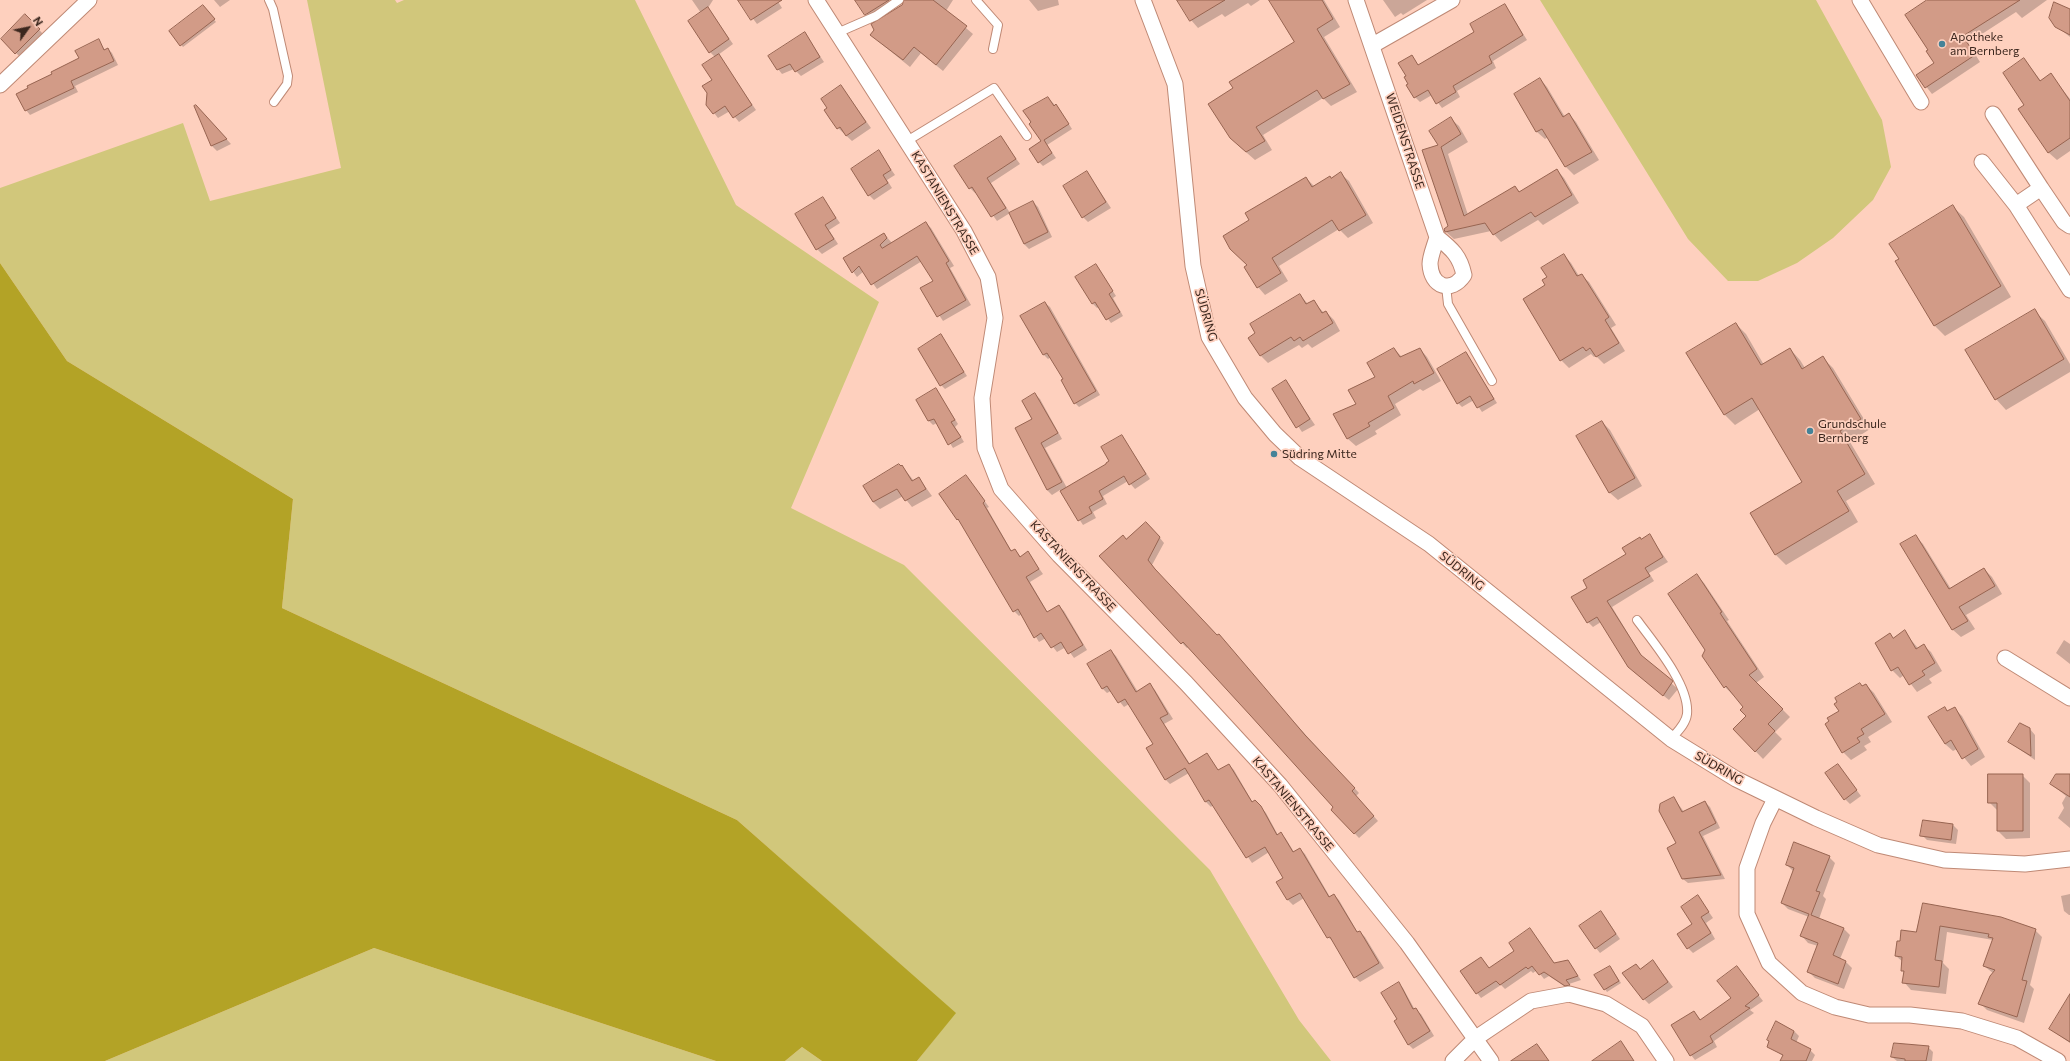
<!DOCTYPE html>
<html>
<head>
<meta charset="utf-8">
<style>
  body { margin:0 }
  #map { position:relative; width:2070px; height:1061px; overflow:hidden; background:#fed0be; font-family:Commissioner,sans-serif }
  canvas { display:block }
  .north { position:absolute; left:8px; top:8px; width:40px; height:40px; -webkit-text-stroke:3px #fed0be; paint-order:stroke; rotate:57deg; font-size:11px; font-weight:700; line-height:16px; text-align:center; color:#3c271e }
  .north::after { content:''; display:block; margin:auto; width:14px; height:18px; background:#3c271e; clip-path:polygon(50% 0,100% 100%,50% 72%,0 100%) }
</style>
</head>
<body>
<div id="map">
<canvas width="2070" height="1061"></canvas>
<div class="north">N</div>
</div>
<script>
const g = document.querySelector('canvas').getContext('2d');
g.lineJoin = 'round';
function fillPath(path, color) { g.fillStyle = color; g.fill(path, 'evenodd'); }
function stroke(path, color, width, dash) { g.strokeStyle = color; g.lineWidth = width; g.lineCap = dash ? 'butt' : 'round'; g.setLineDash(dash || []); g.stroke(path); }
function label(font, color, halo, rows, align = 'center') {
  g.font = font + ' Commissioner,sans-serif'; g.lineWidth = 3.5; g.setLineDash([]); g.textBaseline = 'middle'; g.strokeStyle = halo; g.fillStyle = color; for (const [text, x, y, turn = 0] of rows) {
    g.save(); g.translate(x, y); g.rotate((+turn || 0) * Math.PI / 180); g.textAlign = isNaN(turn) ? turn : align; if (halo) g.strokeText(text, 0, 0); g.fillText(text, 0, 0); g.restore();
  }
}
const green = new Path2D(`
  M307 0H395L397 3 404 0H635L736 205 879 302 791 508 904 565 1210 870 1299 1020 1331 1061H917L955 1013 737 820 282 608 293 499 67 361 0 263V188L183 123 210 201 341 168Z
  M1540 0H1816L1882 120 1891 167 1873 200 1833 238 1797 263 1758 281H1728L1688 239Z
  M374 948 716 1061H105Z
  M802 1047 822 1061H785Z`);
const forest = new Path2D(`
  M0 263 67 361 293 499 282 608 737 820 956 1013 917 1061H822L802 1047 785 1061H716L374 948 105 1061H0Z`);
const shadow = new Path2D(`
  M214 0H230L220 7Z
  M692 0H713L708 8 733 44 718 55 756 110 739 122 730 111 718 118 707 104 713 80 715 57 710 52 701 13Z
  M739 0H777L782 8 757 24Z
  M856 0H953L946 11 973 34 943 71 921 53 910 67 878 41 905 1 872 21Z
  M1029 0H1058L1059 5 1038 11Z
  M1178 0H1260L1251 6 1248 3 1225 17 1222 14 1198 28 1191 20Z
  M1270 0H1324L1340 27 1324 37 1357 92 1331 106 1323 98 1263 135 1272 150 1255 160 1239 146 1235 89 1296 43Z
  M1383 0H1427L1403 15 1401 13 1395 17Z
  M1929 0H2047L2022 18 2016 12 1968 43 1980 62 1932 94 1917 75 1935 63 1930 50Z
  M1505 5 1527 40 1493 61 1496 68 1457 91 1460 97 1442 108 1432 95 1420 102 1415 97 1407 77 1412 56 1419 66 1475 32Z
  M205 8 216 22 183 47 170 31Z
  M2070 10V37L2056 26Z
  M25 15 43 34 20 57 2 39Z
  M805 34 824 62 801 76 794 69 782 74 778 69Z
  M98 40 105 50 108 49 112 53 118 65 75 86 78 92 30 115 26 110 28 86 80 59Z
  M2024 59 2041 81 2051 75 2070 99V151L2057 160 2049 153 2020 109 2026 105Z
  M1540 79 1547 87 1565 117 1569 114 1576 122 1599 160 1574 175 1566 167 1548 137 1545 139 1537 132 1515 94Z
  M841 86 871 128 852 141 838 128 828 108Z
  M1048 98 1060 110 1072 129 1047 145 1056 158 1043 166 1039 162 1042 141 1024 111Z
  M201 111 231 144 217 151 212 146Z
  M1451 119 1459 126 1468 142 1448 154 1468 215 1515 187 1520 192 1557 170 1564 178 1579 203 1543 225 1538 220 1501 242 1491 231 1454 239 1446 232 1449 227 1439 146Z
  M1001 138 1020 164 991 183 1010 213 1033 202 1038 207 1052 237 1029 249 1024 244 1010 213 997 221 976 192 975 193 970 188Z
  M879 152 895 175 887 180 892 188 874 200 869 195Z
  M1087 172 1111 208 1088 222 1083 217Z
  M1341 174 1349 181 1373 223 1348 238 1339 229 1279 266 1288 281 1265 295 1258 287 1249 265 1251 220 1306 178 1314 186Z
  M823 199 840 223 829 230 838 244 822 254 817 249Z
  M1953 207 1964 217 2011 297 1945 336 1935 326 1896 261Z
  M926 223 931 228 954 266 950 268 971 305 943 321 922 289 934 282 922 261 877 289 864 271 857 277 844 259 884 234 892 243Z
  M1564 255 1571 263 1579 276 1581 275 1589 282 1616 325 1611 328 1625 351 1604 364 1596 356 1594 357 1591 354 1569 368 1561 360 1524 299 1547 286 1548 277Z
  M1096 265 1116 296 1113 298 1123 316 1111 323 1099 307 1097 308 1093 304 1076 278Z
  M1300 295 1308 304 1313 301 1324 313 1326 312 1334 320 1340 331 1312 348 1308 344 1302 348 1299 345 1268 363 1261 356Z
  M1045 303 1050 307 1100 395 1079 407 1075 403 1064 379 1051 357 1048 359 1044 355Z
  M2034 311 2045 321 2070 364V372L2006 410 1996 399Z
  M1736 324 1746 334 1764 365 1790 349 1800 360 1805 368 1823 358 1833 368 1870 429 1850 442 1875 484 1846 501 1858 522 1786 565 1776 555 1752 514 1804 482 1760 409 1735 425 1725 415 1688 353Z
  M941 336 967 376 945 389 941 385Z
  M1394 349 1402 357 1420 349 1427 357 1441 381 1423 391 1420 389 1395 404 1401 415 1375 431 1377 434 1356 446 1348 439 1334 415 1357 405Z
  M1466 354 1497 403 1482 412 1474 400 1462 407 1458 403Z
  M1285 381 1315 425 1302 432 1273 389Z
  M936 389 958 424 955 427 964 442 953 448 937 423 933 425 929 421 917 401Z
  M1035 394 1040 399 1062 439 1045 448 1067 488 1108 464 1122 436 1150 479 1135 489 1128 481 1103 496 1107 504 1093 512 1096 518 1083 525 1060 490 1052 495 1047 490 1016 429 1033 419Z
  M1602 422 1610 430 1642 486 1618 500 1610 493 1578 436Z
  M902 466 914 481 919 478 932 496 912 507 903 496 880 509 873 502 864 486Z
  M966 476 989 507 987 508 1012 552 1015 550 1021 557 1028 553 1043 574 1030 582 1048 613 1059 606 1064 611 1087 650 1074 658 1066 647 1057 652 1046 638 1039 642 1022 614 1019 616 1014 611 962 525 940 494Z
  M1151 527 1164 543 1152 565 1159 575 1359 793 1356 796 1378 821 1359 838 1332 810 1335 807 1188 647 1187 648 1182 643 1100 557Z
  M1649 535 1668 562 1649 573 1654 581 1612 607 1644 660 1678 689 1669 700 1634 672 1601 622 1593 627 1588 622 1589 588 1628 555 1642 540Z
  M1915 536 1923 544 1951 589 1984 569 1992 577 2002 594 1966 615 1975 629 1961 637 1953 630 1902 544Z
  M1697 576 1704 583 1729 620 1727 621 1764 677 1756 683 1790 717 1775 732 1782 739 1763 759 1734 729 1747 716 1745 707 1734 694 1733 695 1725 687 1703 656 1706 650Z
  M1904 632 1918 648 1923 645 1931 652 1942 671 1929 679 1932 683 1917 692 1904 675 1900 678 1892 670 1893 639Z
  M2064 640 2070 644V664L2056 653Z
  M1111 651 1116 656 1138 692 1150 685 1155 690 1173 719 1164 724 1190 764 1207 754 1219 771 1229 765 1234 770 1253 803 1260 806 1266 813 1278 835 1281 834 1286 839 1294 852 1300 849 1305 854 1330 897 1334 895 1339 900 1358 933 1360 932 1365 937 1384 968 1360 982 1355 977 1334 942 1329 938 1335 935 1304 898 1293 905 1288 900 1277 883 1284 878 1269 852 1252 863 1213 805 1211 807 1206 802 1189 773 1170 784 1165 779 1154 744 1129 704 1124 707 1111 691 1107 693 1102 688Z
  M1866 685 1874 693 1892 722 1868 737 1871 742 1864 746 1867 750 1851 760 1843 752 1826 724Z
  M1944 708 1948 712 1954 708 1962 716 1985 757 1971 766 1957 749 1953 751 1945 744Z
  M2030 729 2035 735V760L2009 742Z
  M1838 765 1861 796 1850 804 1845 799Z
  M2022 775 2030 783V838L2006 839 1998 831 1997 810 1989 802Z
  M2070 778V828L2058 818 2064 808 2062 803 2066 796 2051 784Z
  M1674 798 1684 812 1705 802 1710 807 1720 828 1703 836 1725 879 1688 883 1683 879 1677 844Z
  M1953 825 1958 830 1956 844 1927 840 1922 835Z
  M1829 857 1835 863 1823 896 1826 899 1819 919 1844 929 1850 935 1840 959 1846 962 1852 968 1844 989 1815 978 1808 971 1818 946 1808 943 1802 936 1809 917 1788 909 1782 903 1793 871 1787 865Z
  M2070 894V915H2069L2064 911 2061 896Z
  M1698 896 1713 918 1706 923 1715 939 1693 953 1688 948Z
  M1924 904 2035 930 2042 937 2030 985 2034 989 2024 1023 1987 1010 1980 1003 1993 973 1984 966 1993 940 1947 932 1943 963 1949 969 1946 994 1911 990 1904 982 1903 962 1896 956 1901 942 1917 933Z
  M1605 917 1620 939 1600 953 1596 948Z
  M1530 929 1555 964 1568 961 1581 980 1569 984 1573 989 1570 990 1549 976 1544 979 1537 970 1533 973 1531 971 1505 989 1501 985 1481 998 1477 993 1481 958 1490 969 1516 951Z
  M1653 961 1673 987 1649 1004 1644 999 1641 970Z
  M1737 967 1763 1001 1750 1010 1754 1013 1714 1041 1717 1047 1695 1060 1691 1055 1694 1012 1701 1020 1732 998Z
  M1612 969 1621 983 1607 992 1596 975Z
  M1399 984 1403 988 1415 1010 1421 1014 1434 1036 1413 1049 1408 1044 1399 1019Z
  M2070 1011V1043L2050 1029Z
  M1794 1031 1799 1036 1796 1043 1810 1050 1815 1055 1812 1061H1781L1783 1056 1768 1046Z
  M1928 1047 1933 1052 1932 1061H1897L1892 1057Z`);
const building = new Path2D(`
  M738 0H782L751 20Z
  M855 0H889L865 15Z
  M904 0H933L967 26 936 65 914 47 903 60 870 35 874 30 871 24 902 5Z
  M1177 0H1225L1190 21Z
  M1269 0H1322L1333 19 1317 29 1350 84 1323 99 1317 90 1256 127 1265 141 1246 152 1230 138 1208 104 1233 88 1229 82 1294 42Z
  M1927 0H2020L1963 36 1975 55 1925 88 1916 75 1934 63 1926 51 1928 50 1905 15Z
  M2054 2 2070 9V35L2055 27 2049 18Z
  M1505 4 1523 35 1489 56 1492 63 1453 86 1456 92 1436 104 1428 90 1414 98 1406 85 1408 84 1404 77 1406 76 1398 63 1412 55 1418 65 1474 32 1470 24Z
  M203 5 215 19 180 46 169 31Z
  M708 7 729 39 709 53 688 21Z
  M25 14 40 29 15 54 1 39Z
  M805 32 820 57 795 72 790 64 777 70 768 56Z
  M99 39 104 50 108 48 114 61 71 81 74 88 25 111 16 94 28 88 27 86 52 74 51 72 79 58 75 51Z
  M719 54 752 105 733 118 725 106 713 114 706 105 707 93 702 86 712 80 702 65Z
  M2024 58 2040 81 2051 73 2070 101V138L2048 153 2018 109 2024 105 2003 73Z
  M1540 78 1563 117 1569 113 1592 152 1565 167 1542 129 1536 132 1514 94Z
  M841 85 866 122 846 136 840 127 837 129 830 119 824 110 827 108 821 99Z
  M1048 97 1054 106 1056 104 1069 124 1044 140 1052 153 1038 163 1029 149 1041 141 1029 124 1031 122 1023 111Z
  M196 105 227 139 211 146 194 106Z
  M1451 117 1461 134 1441 147 1464 216 1515 186 1519 192 1557 169 1572 195 1535 217 1531 212 1493 235 1485 223 1445 232 1444 229 1448 226 1422 150 1438 145 1429 131Z
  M1001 136 1016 159 987 178 1006 208 991 217 972 187 969 189 954 166Z
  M879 150 891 170 883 175 888 183 868 196 851 169Z
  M1087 171 1106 202 1082 218 1063 186Z
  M1341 172 1366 215 1339 231 1332 220 1272 258 1281 273 1257 288 1244 267 1247 265 1230 249 1223 236 1249 220 1245 213 1306 177 1312 187 1330 176 1331 178Z
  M823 197 836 218 825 225 834 239 816 250 795 214Z
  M1033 201 1048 232 1024 244 1009 213Z
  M1953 205 2001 286 1934 326 1895 261 1899 259 1889 244Z
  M926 222 949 261 946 263 966 300 937 317 920 288 933 281 917 256 871 285 859 266 852 273 843 258 884 233 887 238 880 245 882 248Z
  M1564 254 1577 276 1582 274 1609 317 1605 320 1619 343 1596 357 1590 348 1586 351 1583 347 1560 361 1523 299 1545 285 1542 280 1547 277 1541 268Z
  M1096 264 1113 291 1109 294 1120 312 1106 320 1095 302 1092 304 1075 277Z
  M1300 294 1306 304 1314 300 1322 313 1326 311 1333 323 1303 341 1300 337 1294 341 1291 337 1260 356 1248 338 1255 333 1250 324Z
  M1045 302 1096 391 1074 404 1061 380 1063 379 1047 353 1043 355 1020 316Z
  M2035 309 2064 359 1995 400 1965 350Z
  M1736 323 1761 365 1790 348 1802 369 1823 356 1861 419 1840 431 1865 474 1837 491 1849 511 1775 555 1750 513 1802 482 1752 398 1724 415 1686 353Z
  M941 334 964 372 940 386 918 349Z
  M1394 348 1400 357 1420 348 1434 373 1414 384 1413 381 1388 396 1394 408 1368 423 1370 426 1347 439 1333 414 1356 404 1348 390 1375 377 1367 363Z
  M1466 352 1494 399 1477 408 1470 396 1457 404 1437 369Z
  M1286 380 1310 419 1296 428 1272 389Z
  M936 388 955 420 951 422 961 437 948 445 934 419 928 421 916 400Z
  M1035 393 1058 433 1041 443 1062 482 1047 490 1015 428 1032 419 1022 401Z
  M1602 421 1635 478 1609 493 1576 436Z
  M1122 435 1146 474 1129 485 1124 476 1099 491 1103 499 1089 507 1092 513 1078 521 1060 491 1106 464V463L1109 461 1101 447Z
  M899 464 901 466 902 465 912 481 919 477 926 489 905 501 897 489 873 502 863 486Z
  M966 475 985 501 983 503 1011 551 1015 549 1020 557 1028 551 1039 569 1026 577 1047 612 1059 605 1083 645 1068 654 1061 642 1051 648 1041 633 1034 638 1018 609 1013 612 958 519 957 520 939 494Z
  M1146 522 1160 537 1148 560 1155 569 1217 635 1219 634 1305 735 1355 788 1352 791 1374 816 1354 834 1331 810 1333 807 1250 715 1183 642 1181 644 1099 556 1123 535 1126 539Z
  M1650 534 1663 557 1645 568 1650 576 1607 601 1641 655 1673 681 1663 696 1628 667 1597 617 1587 623 1571 597 1587 588 1583 580 1626 554 1622 548 1640 537 1641 539Z
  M1916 535 1949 589 1984 568 1995 586 1959 607 1968 621 1952 630 1900 544Z
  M1697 574 1722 612 1720 613 1757 669 1749 675 1783 709 1768 724 1775 731 1755 752 1733 729 1746 716 1740 710 1743 707 1726 686 1724 688 1702 656 1705 650 1668 594Z
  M1905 630 1916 649 1924 644 1935 663 1922 671 1925 675 1909 685 1898 667 1891 671 1875 643 1890 633 1893 638Z
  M1111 650 1136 692 1150 683 1168 714 1160 718 1189 764 1207 753 1218 770 1229 764 1252 802 1255 800 1261 806 1277 835 1281 832 1293 852 1300 848 1329 897 1334 894 1357 932 1360 931 1379 963 1354 978 1330 937 1327 938 1300 893 1287 900 1276 882 1283 878 1265 847 1246 858 1209 800 1205 802 1185 768 1165 780 1146 748 1153 744 1125 699 1118 703 1107 686 1102 689 1087 664Z
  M1860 683 1862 686 1866 684 1885 714 1861 729 1864 734 1857 738 1860 742 1842 753 1825 724 1829 721 1827 718 1839 711 1834 704 1837 702 1835 698Z
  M1945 707 1947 711 1955 707 1978 749 1962 759 1951 740 1945 744 1928 717Z
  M2020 723 2030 728 2031 756 2008 742Z
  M1838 764 1857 790 1844 800 1825 773Z
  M1988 774H2023V831H1997V803H1988Z
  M2056 774H2070V797L2050 784Z
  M1674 797 1682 812 1705 801 1716 823 1699 832 1721 875 1682 879 1667 848 1676 843 1659 811 1660 804Z
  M1923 820 1953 824 1951 840 1920 836Z
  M1794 842 1830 856 1816 891 1820 892 1811 915 1844 928 1833 955 1846 961 1838 984 1807 972 1818 943 1800 936 1809 914 1781 903 1794 868 1786 865Z
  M1698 895 1709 912 1701 917 1711 933 1687 949 1677 934 1692 924 1681 907Z
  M1923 903 2001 917 2036 929 2022 980 2027 981 2017 1017 1978 1004 1990 976 1995 970 1983 966 1993 938 1988 937 1989 934 1940 926 1935 960 1942 961 1939 987 1902 983 1904 971H1901L1902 957 1895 956 1897 941H1900L1901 930 1916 932Z
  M1601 911 1616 934 1595 949 1579 926Z
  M1530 928 1554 963 1568 960 1578 976 1566 980 1570 985 1565 986 1544 972 1539 975 1532 966 1528 969 1526 967 1500 985 1496 981 1476 994 1460 971 1481 957 1489 968 1514 951 1509 943Z
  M1653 960 1668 982 1643 1000 1622 973 1636 964 1640 969Z
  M1610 966 1619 981 1604 990 1594 975Z
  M1737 966 1759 995 1745 1006 1750 1008 1710 1036 1713 1042 1690 1056 1671 1025 1694 1011 1700 1020 1731 998 1717 981Z
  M1399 982 1413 1009 1416 1008 1430 1031 1408 1045 1394 1021 1397 1019 1381 993Z
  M2070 994V1042L2049 1029Z
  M1776 1021 1794 1031 1791 1039 1811 1049 1806 1061H1780L1783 1055 1767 1047 1769 1041 1767 1040Z
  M1621 1041 1634 1061H1592Z
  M1894 1043 1929 1046 1926 1061H1905V1059L1891 1057Z
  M1537 1044 1549 1061H1511Z`);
const lane = new Path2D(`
  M269 0 273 9 288 76 287 84 274 102
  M976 0 998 25 993 49
  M837 33 876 16 899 0
  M907 141 994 88 1027 136
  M1446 286 1448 304 1492 381
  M1637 620C1653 642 1690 685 1687 714 1686 724 1677 732 1671 739`);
const street = new Path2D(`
  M816 0 964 231 988 277 995 318 982 398 985 448 1001 489 1059 555 1186 683 1280 785 1407 943 1491 1061
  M1143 0 1175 84 1193 266 1209 337 1245 398 1275 434 1300 458 1429 544 1671 739 1736 779 1816 818 1878 845 1944 860 2025 864 2070 859
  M1356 0 1437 237C1452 249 1460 256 1464 275 1451 294 1431 287 1430 264 1430 256 1435 245 1437 237
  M1860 0 1921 102
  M1373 45 1452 0
  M0 85 89 0
  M1993 114 2041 188
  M1982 162 2016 205 2041 188 2064 222 2070 226
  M2016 205 2070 290
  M2005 658 2070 698
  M1775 799 1763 823 1747 868V914L1769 963 1802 993 1835 1007 1869 1015H1910L1962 1021 2017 1038 2058 1061
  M1453 1061 1476 1038 1531 1001 1569 994 1606 1004 1642 1026 1666 1061`);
const markers = [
  [1942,44,4,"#448398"],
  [1810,431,4,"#448398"],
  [1274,454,4,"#448398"]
];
const poiNames = [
  ["Apotheke",1950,37],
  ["am Bernberg",1950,51],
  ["Grundschule",1818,424],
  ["Bernberg",1818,438],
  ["Südring Mitte",1282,454]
];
const streetNames = [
  ["WEIDENSTRASSE",1405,141,72],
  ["KASTANIENSTRASSE",945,203,59],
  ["SÜDRING",1206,315,74],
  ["KASTANIENSTRASSE",1073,566,47],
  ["SÜDRING",1462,571,39],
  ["SÜDRING",1719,768,30],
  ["KASTANIENSTRASSE",1293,804,50]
];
fillPath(green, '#d1c77b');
fillPath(forest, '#b3a326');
fillPath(shadow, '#0003');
fillPath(building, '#d29b87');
stroke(building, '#976451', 1);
stroke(lane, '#bf8975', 10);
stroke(street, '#bf8975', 17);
stroke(lane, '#fff', 8);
stroke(street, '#fff', 15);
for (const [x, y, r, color] of markers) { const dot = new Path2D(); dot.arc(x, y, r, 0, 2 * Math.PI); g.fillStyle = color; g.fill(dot); stroke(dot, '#fed0be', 1.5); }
label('12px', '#3c271e', '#fed0be', poiNames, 'left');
label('12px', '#3c271e', '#fed0be', streetNames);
</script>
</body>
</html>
